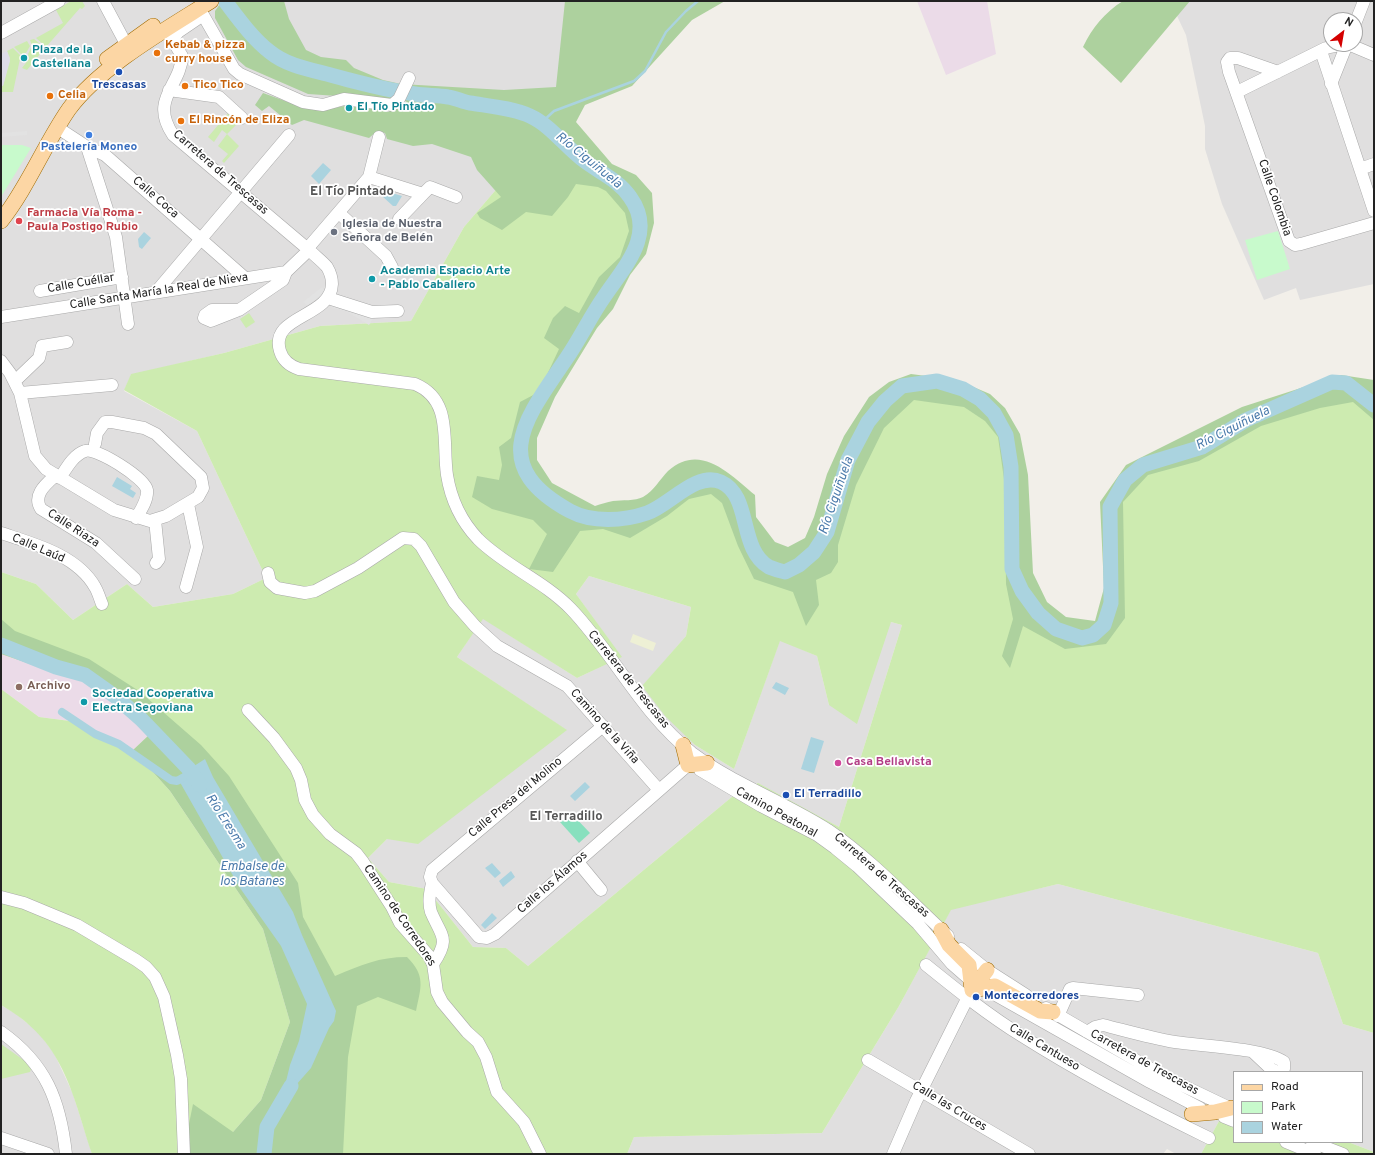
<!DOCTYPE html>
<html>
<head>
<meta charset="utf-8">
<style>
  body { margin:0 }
  #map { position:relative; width:1375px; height:1155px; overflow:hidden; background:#f2efe9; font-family:Overpass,sans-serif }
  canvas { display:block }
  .frame { position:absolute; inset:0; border:2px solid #222; pointer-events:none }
  .legend { position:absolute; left:1233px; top:1071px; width:130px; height:72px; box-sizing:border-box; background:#fff; border:1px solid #a7a7a7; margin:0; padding:5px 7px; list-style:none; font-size:12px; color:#222 }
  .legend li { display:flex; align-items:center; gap:8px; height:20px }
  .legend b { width:20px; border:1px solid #a7a7a7 }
  .north { position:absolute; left:1323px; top:12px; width:40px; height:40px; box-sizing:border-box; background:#fff; border:1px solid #a7a7a7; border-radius:50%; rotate:31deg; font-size:11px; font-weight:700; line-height:16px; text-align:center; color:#222 }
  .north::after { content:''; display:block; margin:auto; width:14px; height:18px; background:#d40000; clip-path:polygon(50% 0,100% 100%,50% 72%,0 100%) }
</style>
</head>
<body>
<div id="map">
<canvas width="1375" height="1155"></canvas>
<div class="frame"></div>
<ul class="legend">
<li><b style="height:5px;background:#fcd6a4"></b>Road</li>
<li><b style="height:11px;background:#c8facc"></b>Park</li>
<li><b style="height:11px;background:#aad3df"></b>Water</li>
</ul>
<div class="north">N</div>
</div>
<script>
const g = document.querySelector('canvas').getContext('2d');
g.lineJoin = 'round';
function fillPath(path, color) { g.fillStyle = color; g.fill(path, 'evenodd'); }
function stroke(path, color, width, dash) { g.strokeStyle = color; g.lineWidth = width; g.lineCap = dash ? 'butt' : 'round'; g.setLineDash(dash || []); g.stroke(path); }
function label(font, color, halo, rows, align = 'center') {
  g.font = font + ' Overpass,sans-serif'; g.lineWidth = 3.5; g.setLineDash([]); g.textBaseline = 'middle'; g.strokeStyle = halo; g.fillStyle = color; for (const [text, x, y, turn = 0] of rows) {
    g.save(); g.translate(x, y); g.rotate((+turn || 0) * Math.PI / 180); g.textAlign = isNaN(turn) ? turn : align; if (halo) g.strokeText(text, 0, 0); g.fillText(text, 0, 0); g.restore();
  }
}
const residential = new Path2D(`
  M1 1H666L536 143 464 227 411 321 320 326 224 353 131 375 124 391 197 431 266 578 233 594 153 607 127 584 73 620 36 584 1 572Z
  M1170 1H1374V284L1300 300 1296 288 1264 300 1222 204 1205 149V126L1186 35ZM1331 20H1355V44H1331Z
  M589 576 691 607 686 636 643 686 695 745 734 769 780 640 817 656 829 705 891 622 902 625 839 827 757 783 733 796 528 966 506 948 473 947 427 889 389 882 368 858 387 839 566 730 457 657 483 618 577 678 621 657 576 594Z
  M1058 884 1318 953 1343 1024 1374 1033V1152L1348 1142H1362V1072H1234V1110L1224 1112 1201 1154H1176L1167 1149 1163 1154H627L634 1137 822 1133 899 1006 951 909Z
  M1 1005 15 1013 38 1032 54 1053 73 1094 92 1154H1Z`);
const industrial = new Path2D(`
  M917 1H987L996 54 946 75Z
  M1 654 74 679 76 677 107 695 128 711 151 733 133 750 119 741 70 721 39 717 1 689Z`);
const farmland = new Path2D(`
  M633 634 656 643 653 651 630 642Z`);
const grass = new Path2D(`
  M71 1H82L85 6 82 9 80 8 46 47 36 38 63 23 56 10Z
  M34 39 45 48 27 70 22 68 29 59 28 54 32 46 30 40Z
  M27 41 30 46 26 53 21 54 14 47Z
  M13 48 20 55V59L13 92H1V86H3L10 58 7 51Z
  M230 111 241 120 227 134 239 146 224 163 222 161 228 154 218 146 227 134 222 130 214 142 208 137Z
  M542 122 641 225 589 318 523 464 594 518 703 480 785 572 902 386 994 413 1038 613 1104 625 1125 480 1317 390 1374 405V1033L1343 1024 1318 953 1058 884 951 910 899 1006 822 1133 634 1137 627 1154H264L316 1022 269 900 141 719 85 676 1 645V572L36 584 73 620 127 584 153 607 233 594 266 578 197 431 124 390 131 374 224 353 320 326 411 321 464 227 536 143ZM589 576 691 607 686 636 642 686 666 717 695 745 734 769 780 641 817 656 829 705 857 724 891 622 902 625 839 827 758 783 733 796 528 966 506 948 473 947 427 889 389 882 368 858 387 839 418 844 567 730 457 657 483 619 577 678 622 657 576 594Z
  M249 313 255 322 246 328 240 319Z
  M1 689 39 717 70 721 119 741 133 750 170 791 263 929 290 1022 261 1100 233 1132 183 1154H92C71 1090 64 1041 1 1005Z
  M1 1044 25 1061 31 1069 30 1072 1 1079Z
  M1234 1110V1142H1348L1374 1152V1154H1201L1224 1112Z`);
const forest = new Path2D(`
  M218 1H284L289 19 306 50 321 57 346 60 354 68 383 80 401 84 504 90 556 87 565 1H725L692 20 632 86 585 105 576 122 612 164 636 175 652 193 654 223 646 254 630 275 613 309 597 328 555 397 537 438V460L552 483 595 506C601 504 607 502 613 501 622 500 635 501 643 497 655 490 659 480 668 471 700 442 730 474 755 495L756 517 775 542 788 547 805 538 814 517 827 474 844 436 869 397 889 382 911 374 957 380 990 394 1005 408 1020 434 1028 475 1033 573 1047 602 1066 617 1095 621 1104 588 1100 502 1126 465 1242 407 1341 375 1374 380V420L1353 402 1320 408 1261 426 1199 461 1148 475 1123 502 1125 618 1106 644 1065 649 1023 626 1010 668 1002 656 1013 619 1006 584 1005 486 998 437 985 421 964 407 914 400 884 428 856 485 838 545V562L831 573 816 580 819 605 806 626 793 592 754 579 738 546 722 503 711 494 689 499 667 516 630 538 603 529 580 531 553 572 529 569 547 534 533 520 492 509 472 497 477 476 499 480 502 465 499 447 511 438 520 402 539 392 559 349 544 338 553 318 565 306 579 313 599 277 620 257 629 231 625 213 606 191 598 187 576 184 568 197 552 216 526 212 502 230 480 218 477 213 501 197 477 170 471 157 432 144 413 146 387 139 385 133 377 131 369 138 304 120 292 125 269 106 262 111 255 105 263 93 288 102 323 110 344 106 368 107 388 112 407 102 399 97 396 100 308 94 246 67 238 60 215 18V11L220 4Z
  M1123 1H1190L1121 83 1083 47C1092 28 1105 12 1123 1Z
  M1 619 15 631 89 659 139 691 201 745 229 776 298 883 303 917 335 976C361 965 379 957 407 957 426 976 421 987 416 1011L378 997 357 1006 348 1057 343 1154H183L193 1104 233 1132 261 1100 290 1022 263 929 170 791 133 750 151 733 128 711 107 695 76 677 74 679 1 654Z`);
const park = new Path2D(`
  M1 145H22L31 148 1 197Z
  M1278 231 1290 269 1257 280 1245 240Z`);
const pitch = new Path2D(`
  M571 813 590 833 579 843 560 822Z`);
const parking = new Path2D(`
  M27 131V135L1 137V133Z
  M322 287 326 291 308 306 303 302Z
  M334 300 375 316 369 325 346 311 332 308Z
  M983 1002 1051 1045 1119 1086 1114 1087 981 1005Z
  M964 1012 968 1014 932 1086 928 1085Z`);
const plaza = new Path2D(`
  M7 51 10 61 3 86H1V54Z`);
const water = new Path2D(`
  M323 163 331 170 319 184 311 176Z
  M385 191 402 196 396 206H393L382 196Z
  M144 232 151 238 142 249 139 247 138 239Z
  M117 477 132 486 130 489 136 493 133 498 112 486Z
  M776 682 789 688 785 695 772 688Z
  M811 737 824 741 814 773 801 769Z
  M205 759 213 777 293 912 302 935 336 1011 334 1021 329 1028 311 1068 281 1102 290 1065 299 1041 307 1004 281 946 240 888 177 777Z
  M585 782 590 787 575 801 570 796Z
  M492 863 501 873 495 878 485 868Z
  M511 871 515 877 503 887 499 881Z
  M492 913 497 918 485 929 481 925Z`);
const stream = new Path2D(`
  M542 122 554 111 634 81 645 71 666 32 686 11 698 1`);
const canal = new Path2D(`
  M62 712 95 734 119 744 171 780 177 781 188 775`);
const river = new Path2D(`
  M225 1C238 18 252 38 270 52 286 65 307 69 327 74 356 82 385 90 415 94 426 96 437 95 448 97 456 98 463 102 470 103 488 106 513 108 530 116 550 125 565 146 582 159 598 172 618 179 630 197 657 234 624 267 604 297 590 317 580 339 566 359 526 418 486 465 570 511 592 523 624 521 647 513 670 505 696 471 721 482 752 496 738 549 769 567 774 569 780 571 785 572L799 565 814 552 827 532 848 460 868 422 885 401 902 386 937 381 963 389 980 399 994 413 1006 435 1011 467 1012 569 1022 591 1038 613 1056 629 1082 638 1093 635 1104 625 1111 603 1110 507 1125 480 1143 465 1202 447 1246 420 1332 382 1346 383 1374 405
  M1 645 56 667 85 675 116 697 141 719 189 769 200 785
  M264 1154 267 1127 291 1086`);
const minor = new Path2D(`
  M103 1 126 44
  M199 8 234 69 240 74 303 102 323 105 344 99 392 105 399 99 409 78
  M1355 24 1364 1
  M166 29 182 56C181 86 149 99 173 135L309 250C315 256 322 261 327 267 330 272 332 278 332 284 331 318 269 315 280 351 283 361 290 366 299 369L415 384C453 400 442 441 447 475 451 500 461 521 478 539 505 566 544 581 571 609 614 654 642 714 692 753 734 784 784 802 828 830 871 859 910 901 948 936
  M1 33 59 1
  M173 39 178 32 203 15
  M1348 44 1374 55
  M1321 51 1374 211
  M1278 72 1238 58H1230L1227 62 1229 72 1289 241 1295 245 1301 244 1374 223
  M1331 84 1347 44
  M169 90 219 97 242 118
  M1237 92 1326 48 1345 44
  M58 128 87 147 105 155 245 278
  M87 147 116 237 128 324
  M1360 169 1374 164
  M369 177 423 194 399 219
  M423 194 430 187 456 197
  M339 213 386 256 392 267
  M307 249 369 177 379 137
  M40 291 122 277
  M156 292 289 135
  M328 298 372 312 398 311
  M239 310 211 321 204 318 205 315 212 310H239L283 280 286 272
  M1 317 286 272 309 250
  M1 361 10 373 20 393 35 456 46 469 114 510 150 521 166 516 198 497 203 488 201 477 156 434 144 428 112 422H105L97 433 95 444
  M15 381 39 358 42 346 67 342
  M20 393 112 385
  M56 475C46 484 32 495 41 509L96 543 135 579
  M60 478C66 469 73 455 85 451 96 447 145 478 147 490 148 500 141 510 136 518
  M155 520 159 559 156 563
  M1 533C34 544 77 555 95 587 98 592 100 599 102 604
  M268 573 270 582 277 588 305 593 315 591 358 568 403 538 414 539 421 546 454 602 475 626 497 646 567 686 659 790
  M186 587 197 547 188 504
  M248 710 274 738 296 768 301 780 305 800 313 815 330 834 356 853 363 862 392 907 400 923 429 956 433 964 437 992 442 1002 467 1032 478 1042 486 1057 497 1092 524 1122 540 1154
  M603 726 432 870 430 877 432 883 479 937 487 938 495 934 688 765
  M700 770 761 806 817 835 835 848 857 866 918 924 952 964 968 978
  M577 861 601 890
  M432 883C430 893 428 902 431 912 441 936 451 938 433 964
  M1 897 24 903 77 925 136 960 146 967 155 977 164 997 177 1055 181 1079 184 1154
  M961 949 987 970 1026 995
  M926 965C957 990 988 1015 1022 1036 1082 1074 1145 1107 1209 1138
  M987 990 1150 1082 1200 1108
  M1046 1008 1165 1077 1234 1110
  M1058 1016 1070 989 1073 988 1138 995
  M1 1032C46 1064 60 1100 66 1154
  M1087 1032 1095 1027 1103 1025C1127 1031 1151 1038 1175 1042 1201 1046 1264 1048 1284 1062V1069L1279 1072
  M1254 1053 1271 1069 1278 1072
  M868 1060 1029 1154
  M1224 1117 1234 1121
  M1 1138 48 1154
  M1286 1142 1315 1154
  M1312 1142 1343 1154
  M893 1154 916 1101 971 991`);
const major = new Path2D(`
  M107 59 153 26
  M1 221C28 187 44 145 69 109 101 66 165 30 211 1
  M683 745 688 765 707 763
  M941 930 949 945 969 965 972 990
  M972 990 995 986 1040 1011 1053 1012
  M972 990 987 970
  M1192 1114 1215 1112 1231 1108`);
const markers = [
  [157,53,4,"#e8710a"],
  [24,58,4,"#0f9aa8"],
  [119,72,4,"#1a4fb4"],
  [185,86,4,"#e8710a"],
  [50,96,4,"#e8710a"],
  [349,108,4,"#0f9aa8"],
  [181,121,4,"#e8710a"],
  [89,135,4,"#3f7fe0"],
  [19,221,4,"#e0444e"],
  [334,232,4,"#6b7280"],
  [372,279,4,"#0f9aa8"],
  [19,687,4,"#8d6e63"],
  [84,702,4,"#0f9aa8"],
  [838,763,4,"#d1479c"],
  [786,795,4,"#1a4fb4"],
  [976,997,4,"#1a4fb4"]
];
const foodNames = [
  ["Kebab & pizza",165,46],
  ["curry house",165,60],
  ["Tico Tico",193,86],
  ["Celia",58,96],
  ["El Rincón de Eliza",189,121]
];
const cultureNames = [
  ["Plaza de la",32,51],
  ["Castellana",32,65],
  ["El Tío Pintado",357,108],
  ["Academia Espacio Arte",380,272],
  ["- Pablo Caballero",380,286],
  ["Sociedad Cooperativa",92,695],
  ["Electra Segoviana",92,709]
];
const transitNames = [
  ["Trescasas",119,86,"center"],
  ["El Terradillo",794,795],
  ["Montecorredores",984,997]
];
const shopNames = [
  ["Pastelería Moneo",89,148]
];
const streetNames = [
  ["Carretera de Trescasas",220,173,41],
  ["Calle Coca",155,198,41],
  ["Calle Colombia",1274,198,71],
  ["Calle Cuéllar",81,284,-10],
  ["Calle Santa María la Real de Nieva",159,292,-9],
  ["Calle Riaza",73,529,33],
  ["Calle Laúd",38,549,23],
  ["Carretera de Trescasas",628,680,51],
  ["Camino de la Viña",604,727,48],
  ["Calle Presa del Molino",516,798,-40],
  ["Camino Peatonal",776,813,29],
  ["Carretera de Trescasas",881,876,41],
  ["Calle los Álamos",553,883,-41],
  ["Camino de Corredores",399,916,56],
  ["Calle Cantueso",1044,1048,31],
  ["Carretera de Trescasas",1144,1063,29],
  ["Calle las Cruces",949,1107,31]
];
const healthNames = [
  ["Farmacia Vía Roma -",27,214],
  ["Paula Postigo Rubio",27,228]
];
const worshipNames = [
  ["Iglesia de Nuestra",342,225],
  ["Señora de Belén",342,239]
];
const educationNames = [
  ["Archivo",27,687]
];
const hotelNames = [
  ["Casa Bellavista",846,763]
];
const waterNames = [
  ["Río Ciguiñuela",588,161,39],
  ["Río Ciguiñuela",1233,429,-27],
  ["Río Ciguiñuela",837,496,-71],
  ["Río Eresma",225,822,57],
  ["Embalse de",252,867],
  ["los Batanes",252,882]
];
const neighbourhoodNames = [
  ["El Tío Pintado",352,192],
  ["El Terradillo",566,817]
];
fillPath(residential, '#e0dfdf');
fillPath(industrial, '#ebdbe8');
fillPath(farmland, '#eef0d5');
fillPath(grass, '#cdebb0');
fillPath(forest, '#add19e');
fillPath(park, '#c8facc');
fillPath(pitch, '#88e0be');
fillPath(parking, '#e2e2e2');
fillPath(plaza, '#dddde8');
fillPath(water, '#aad3df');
stroke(stream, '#aad3df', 2.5);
stroke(canal, '#aad3df', 8);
stroke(river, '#aad3df', 15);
stroke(minor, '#a9a9a9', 13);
stroke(major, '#a06b00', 16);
stroke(minor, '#fff', 12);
stroke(major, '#fcd6a4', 15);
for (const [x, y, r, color] of markers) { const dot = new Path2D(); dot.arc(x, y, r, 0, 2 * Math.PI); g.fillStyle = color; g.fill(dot); stroke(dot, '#fff', 1.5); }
label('bold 12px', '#c56008', '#fff', foodNames, 'left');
label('bold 12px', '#0d838f', '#fff', cultureNames, 'left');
label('bold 12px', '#164399', '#fff', transitNames, 'left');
label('bold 12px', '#366cbe', '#fff', shopNames);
label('12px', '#222', '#fff', streetNames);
label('bold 12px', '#be3a42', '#fff', healthNames, 'left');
label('bold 12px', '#5b616d', '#fff', worshipNames, 'left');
label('bold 12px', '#785e54', '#fff', educationNames, 'left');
label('bold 12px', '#b23c85', '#fff', hotelNames, 'left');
label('italic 13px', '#4a7aab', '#fff', waterNames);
label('bold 13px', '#555', '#fff', neighbourhoodNames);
</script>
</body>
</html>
